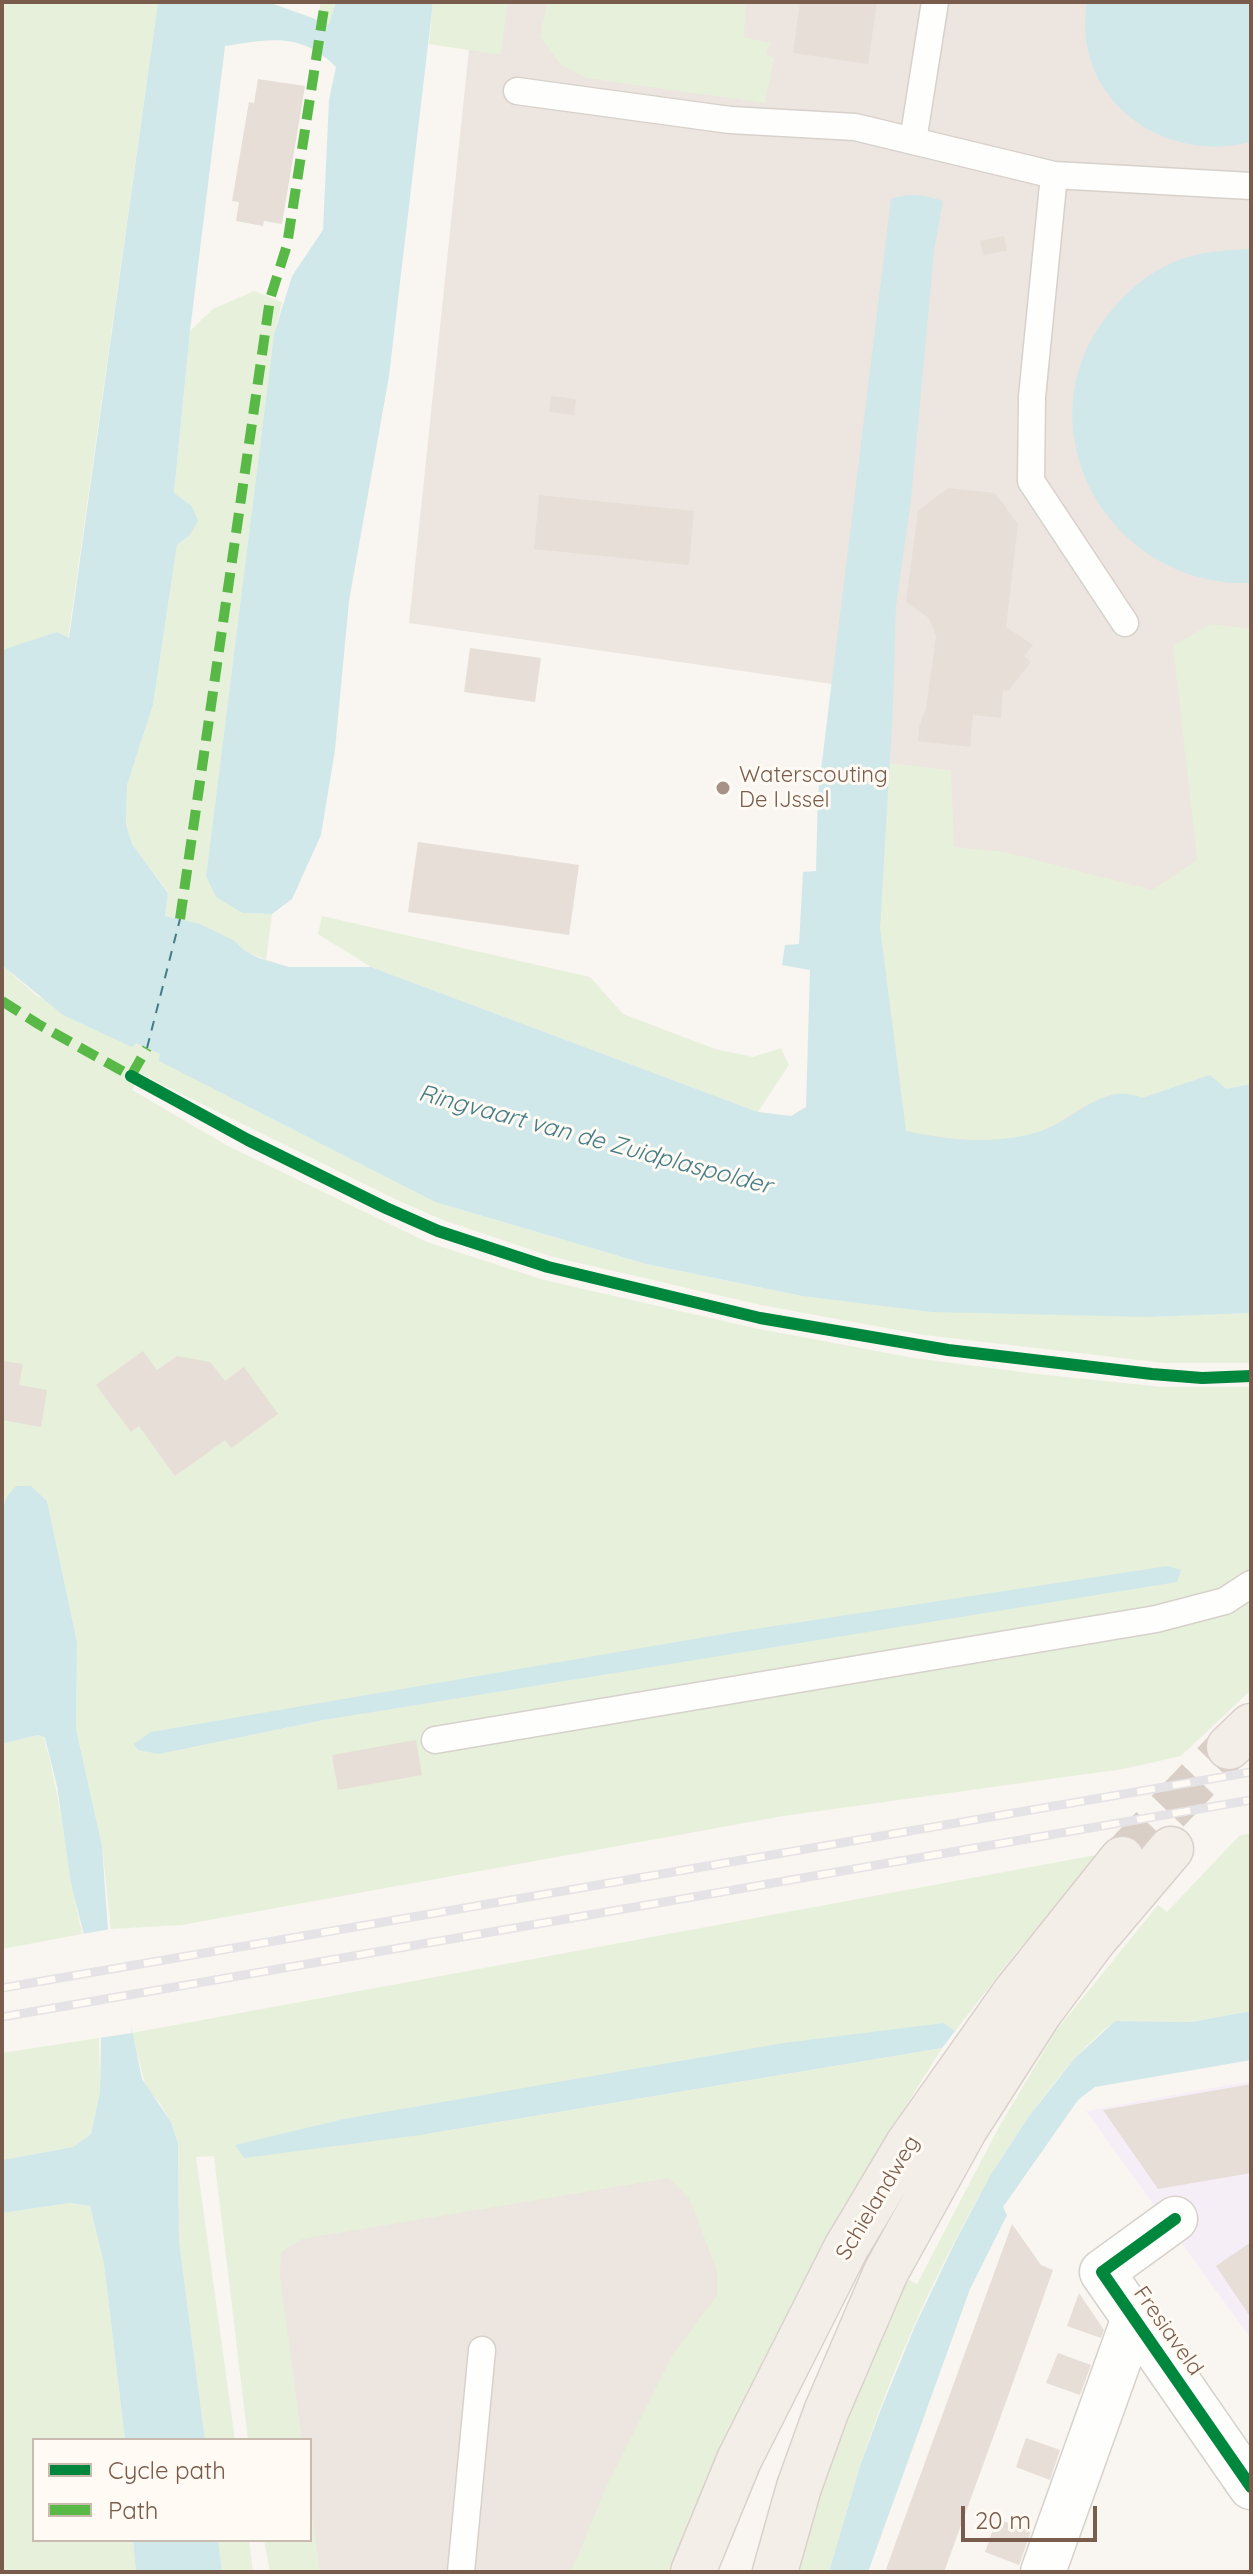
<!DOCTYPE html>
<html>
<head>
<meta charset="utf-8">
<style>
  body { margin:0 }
  #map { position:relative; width:1253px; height:2574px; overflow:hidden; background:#f9f5f0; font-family:Quicksand,sans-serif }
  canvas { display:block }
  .frame { position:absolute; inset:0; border:4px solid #7a5c4d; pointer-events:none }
  .legend { position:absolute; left:32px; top:2438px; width:280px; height:104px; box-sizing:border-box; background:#fffaf3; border:2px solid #cabbb1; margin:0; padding:10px 14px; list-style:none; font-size:24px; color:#7a5c4d }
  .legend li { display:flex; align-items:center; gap:16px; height:40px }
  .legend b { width:40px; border:2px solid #cabbb1 }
  .scale { position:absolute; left:961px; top:2506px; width:136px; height:36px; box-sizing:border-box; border:4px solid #7a5c4d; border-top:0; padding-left:10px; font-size:24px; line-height:28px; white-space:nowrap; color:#7a5c4d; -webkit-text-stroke:6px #fffaf3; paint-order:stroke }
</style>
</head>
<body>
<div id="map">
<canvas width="1253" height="2574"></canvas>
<div class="frame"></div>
<ul class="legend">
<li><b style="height:10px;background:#00873e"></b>Cycle path</li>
<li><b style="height:10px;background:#58b947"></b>Path</li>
</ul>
<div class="scale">20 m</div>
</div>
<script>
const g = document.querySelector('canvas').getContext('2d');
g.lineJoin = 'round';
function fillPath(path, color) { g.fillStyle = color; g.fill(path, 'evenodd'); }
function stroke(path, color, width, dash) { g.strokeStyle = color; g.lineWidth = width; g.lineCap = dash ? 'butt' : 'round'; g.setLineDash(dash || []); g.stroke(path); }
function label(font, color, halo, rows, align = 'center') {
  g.font = font + ' Quicksand,sans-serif'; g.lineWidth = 6; g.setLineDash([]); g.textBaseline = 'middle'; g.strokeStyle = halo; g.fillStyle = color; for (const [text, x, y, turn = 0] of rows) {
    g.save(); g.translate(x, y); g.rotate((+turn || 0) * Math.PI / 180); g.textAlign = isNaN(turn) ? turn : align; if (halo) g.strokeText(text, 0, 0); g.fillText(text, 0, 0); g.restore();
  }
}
const industrial = new Path2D(`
  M474 2H1251V1155L848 1194 874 690 409 623Z
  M727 2157 746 2300 640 2572H292L310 2540V2440H273L242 2217Z`);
const education = new Path2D(`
  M1251 2081V2339L1086 2111Z`);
const green = new Path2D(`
  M2 2H158L68 639 2 650Z
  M321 2H336L329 24 317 19Z
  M433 2H508L501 55 429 44Z
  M547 2H746L744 37 771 43 766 54 774 58 765 103 586 78 561 65 540 37Z
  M254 291 282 302 274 334 206 876 243 913 272 914 266 960 244 950 235 941 165 916 168 892 132 844 126 824 127 785 153 705 177 545 189 536 191 505 174 493 190 331 213 309Z
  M1210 624 1251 629V1084L1226 1090 1210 1075 1142 1098C1108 1082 1076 1114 1046 1129 1004 1149 950 1139 906 1131L880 928 889 763 951 770 954 847 1005 852 1152 890 1197 860 1173 646Z
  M322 916 590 977 623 1014 715 1049 753 1057 781 1048 789 1065 758 1112 371 967 318 934Z
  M2 965 37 996 161 1054 160 1061 435 1202 646 1264 802 1296 1151 1317 1251 1313V1363H1165L924 1335 761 1305 553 1257 443 1220 397 1200 141 1074 132 1090 228 1146 427 1242 544 1280 754 1328 914 1358 1037 1374 1163 1387H1251V1571L1236 1584 1251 1596V1690L1181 1756 1123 1769 783 1816 182 1925 111 1929 102 1846 76 1729 77 1642 47 1501 31 1486 6 1498 2 1512ZM729 1633 727 1654 324 1720 159 1754Z
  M38 1735 44 1738C62 1803 68 1868 82 1934L2 1949V1744Z
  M1251 1833V2011L1191 2022 1115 2021C1076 2051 1046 2092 1019 2131 955 2227 895 2357 860 2467 849 2501 840 2537 829 2572H791L823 2463 901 2276 917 2284 999 2127 1056 2031 1158 1905 1167 1912 1239 1836Z
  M1107 1853 1019 1949 955 2031 944 2023 420 2135 942 2048 843 2207 828 2235 679 2572H571L606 2487 673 2354 717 2295V2271L689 2198 669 2178 302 2239 281 2252 280 2276 302 2440H248L214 2156 196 2157 235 2440H205L179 2241 178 2143 171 2122 160 2103 146 2088 132 2033Z
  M99 2038 100 2092 91 2134 73 2147 2 2160V2053Z
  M70 2203 90 2206 104 2264 125 2440H34V2540H133L136 2572H2V2213Z
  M310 2498 320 2572H270L264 2540H310Z
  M218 2540H249L253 2572H222Z`);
const water = new Path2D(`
  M158 2H268L329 24 336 2H433L389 376 349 601 335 750 321 835 292 899 272 914 243 913 216 897 206 876 274 334 292 276 323 230 329 100 336 67C301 32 271 39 225 46L190 331 174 493 191 505 198 521 189 536 177 545 153 705 127 785 126 824 132 844 168 893 165 916 200 924 235 941 244 950 259 958 289 967H371L758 1112 791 1116 806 1107 810 970 782 965 785 945 799 944 803 872 816 871 818 794 891 199C911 192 924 195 943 201L934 251 911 500 896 605 893 707 880 928 906 1131C950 1141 997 1145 1041 1131 1075 1120 1104 1081 1142 1098L1210 1075 1226 1089 1251 1084V1313L1151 1317 932 1312 802 1296 646 1264 435 1202 159 1061 160 1054 136 1043 132 1047 63 1015 2 965V650L57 632 69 638Z
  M1087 2H1251V142C1162 165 1071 98 1087 2Z
  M1251 249V583C1107 588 1016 422 1112 310 1131 287 1156 267 1185 258 1207 251 1229 250 1251 249Z
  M16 1486H31L47 1501 77 1642 76 1729 102 1846 108 1930 126 2027 131 2025 142 2079 171 2122 178 2143 179 2241 205 2440H125L104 2264 90 2206 70 2203 2 2213V2160L73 2147 91 2134 100 2092 101 2034 84 1935 71 1883 57 1786 45 1738 38 1735 2 1744V1512L6 1498Z
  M1168 1566 1181 1570 1177 1582 324 1720 159 1754 138 1750 134 1744 151 1732 729 1633Z
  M1251 2011V2060L1095 2087 1078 2100 1003 2207 1007 2215 970 2289 868 2572H829L860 2466 881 2409 915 2326 956 2240 990 2176 1029 2116 1074 2059 1115 2021 1191 2022Z
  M944 2023 955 2031 942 2048 420 2135 244 2158 235 2145 344 2119 784 2043Z
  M133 2540H218L222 2572H136Z`);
const pier = new Path2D(`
  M111 1929 126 2025H131L132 2033 99 2038 82 1934Z`);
const ferry = new Path2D(`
  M147 1048 180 919`);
const building = new Path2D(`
  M800 2H877L868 64 793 53Z
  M258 79 305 86 282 224 264 221 263 226 236 221 239 202 232 201 249 102 254 103Z
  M1004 236 1007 251 983 255 980 241Z
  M551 396 576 399 574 415 549 412Z
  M948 488 995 493 1018 524 1006 627 1033 645 1024 656 1031 662 1008 691 1003 690 1001 718 973 715 970 747 918 741 919 727 926 709 936 636 929 618 906 602 918 511Z
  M539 495 694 511 689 565 534 549Z
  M470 648 541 658 535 702 464 692Z
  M418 842 579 865 569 935 408 912Z
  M143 1351 157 1370 177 1356 210 1362 225 1381 244 1367 278 1414 231 1448 225 1440 175 1476 139 1426 131 1432 96 1385Z
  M2 1361 23 1364 19 1385 47 1390 41 1427 2 1420Z
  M416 1740 422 1775 338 1790 332 1755Z
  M1251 2084V2173L1158 2189 1103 2110Z
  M1012 2224 1041 2265 1053 2270 1007 2399 944 2572H885Z
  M1251 2242V2318L1216 2266Z
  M1079 2293 1104 2330 1101 2338 1067 2326Z
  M1058 2353 1091 2365 1080 2395 1046 2383Z
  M1026 2438 1060 2450 1050 2480 1016 2467Z
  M997 2519 1031 2531 1019 2565 985 2552Z`);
const primaryTunnel = new Path2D(`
  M1122 1859 1229 1747`);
const service = new Path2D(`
  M517 91 730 120 855 127 1054 175 1251 186
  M913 141 935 2
  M1054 175 1032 397 1031 481 1125 623
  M435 1740 1156 1619 1225 1601 1251 1584
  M461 2572 482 2350`);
const minor = new Path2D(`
  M1175 2219 1102 2272 1251 2487
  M1043 2572 1134 2318`);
const primary = new Path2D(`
  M1229 1747 1251 1726
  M693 2572 739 2460 846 2248 908 2144 1014 1994 1122 1859
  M775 2572 799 2487 826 2412 886 2272 965 2129 1040 2012 1093 1941 1171 1849`);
const rail = new Path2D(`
  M2 1988 1251 1772
  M2 2017 1251 1800`);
const quiet = new Path2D(`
  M180 919 270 299 287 245 325 2
  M2 1001 38 1024 131 1076 147 1048`);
const cycleway = new Path2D(`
  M131 1076 248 1140 386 1208 438 1231 548 1267 760 1318 948 1350 1152 1374 1202 1378 1251 1376
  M1175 2219 1102 2272 1251 2487`);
const markers = [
  [723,788,8,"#a69286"]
];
const poiNames = [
  ["Waterscouting",739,775],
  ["De IJssel",739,800]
];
const streetNames = [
  ["Schielandweg",878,2198,-59],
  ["Fresiaveld",1168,2331,55]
];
const waterNames = [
  ["Ringvaart van de Zuidplaspolder",595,1140,15]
];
fillPath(industrial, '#ede5e0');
fillPath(education, '#f6eef6');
fillPath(green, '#e7f0db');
fillPath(water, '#d0e8ea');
fillPath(pier, '#f9f5f0');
stroke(ferry, '#437c86', 2, [10, 8]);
fillPath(building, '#e6ded7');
stroke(primaryTunnel, '#d9cfc7', 44, [44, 22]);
stroke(service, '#d7d1cb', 29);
stroke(minor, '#d7d1cb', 47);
stroke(primary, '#dad1cc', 47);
stroke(service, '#fefefd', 26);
stroke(minor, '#fefefd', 44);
stroke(primary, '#f3eee8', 44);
stroke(rail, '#e6e3e7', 9);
stroke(rail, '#fffaf3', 6, [18]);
stroke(quiet, '#58b947', 10, [20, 10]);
stroke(cycleway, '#00873e', 12);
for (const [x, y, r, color] of markers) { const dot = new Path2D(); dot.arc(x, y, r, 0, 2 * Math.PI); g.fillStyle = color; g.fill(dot); stroke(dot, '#fffaf3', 3); }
label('22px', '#7a5c4d', '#fffaf3', poiNames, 'left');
label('22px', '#7a5c4d', '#fffaf3', streetNames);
label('italic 24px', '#437c86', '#fffaf3', waterNames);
</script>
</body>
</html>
